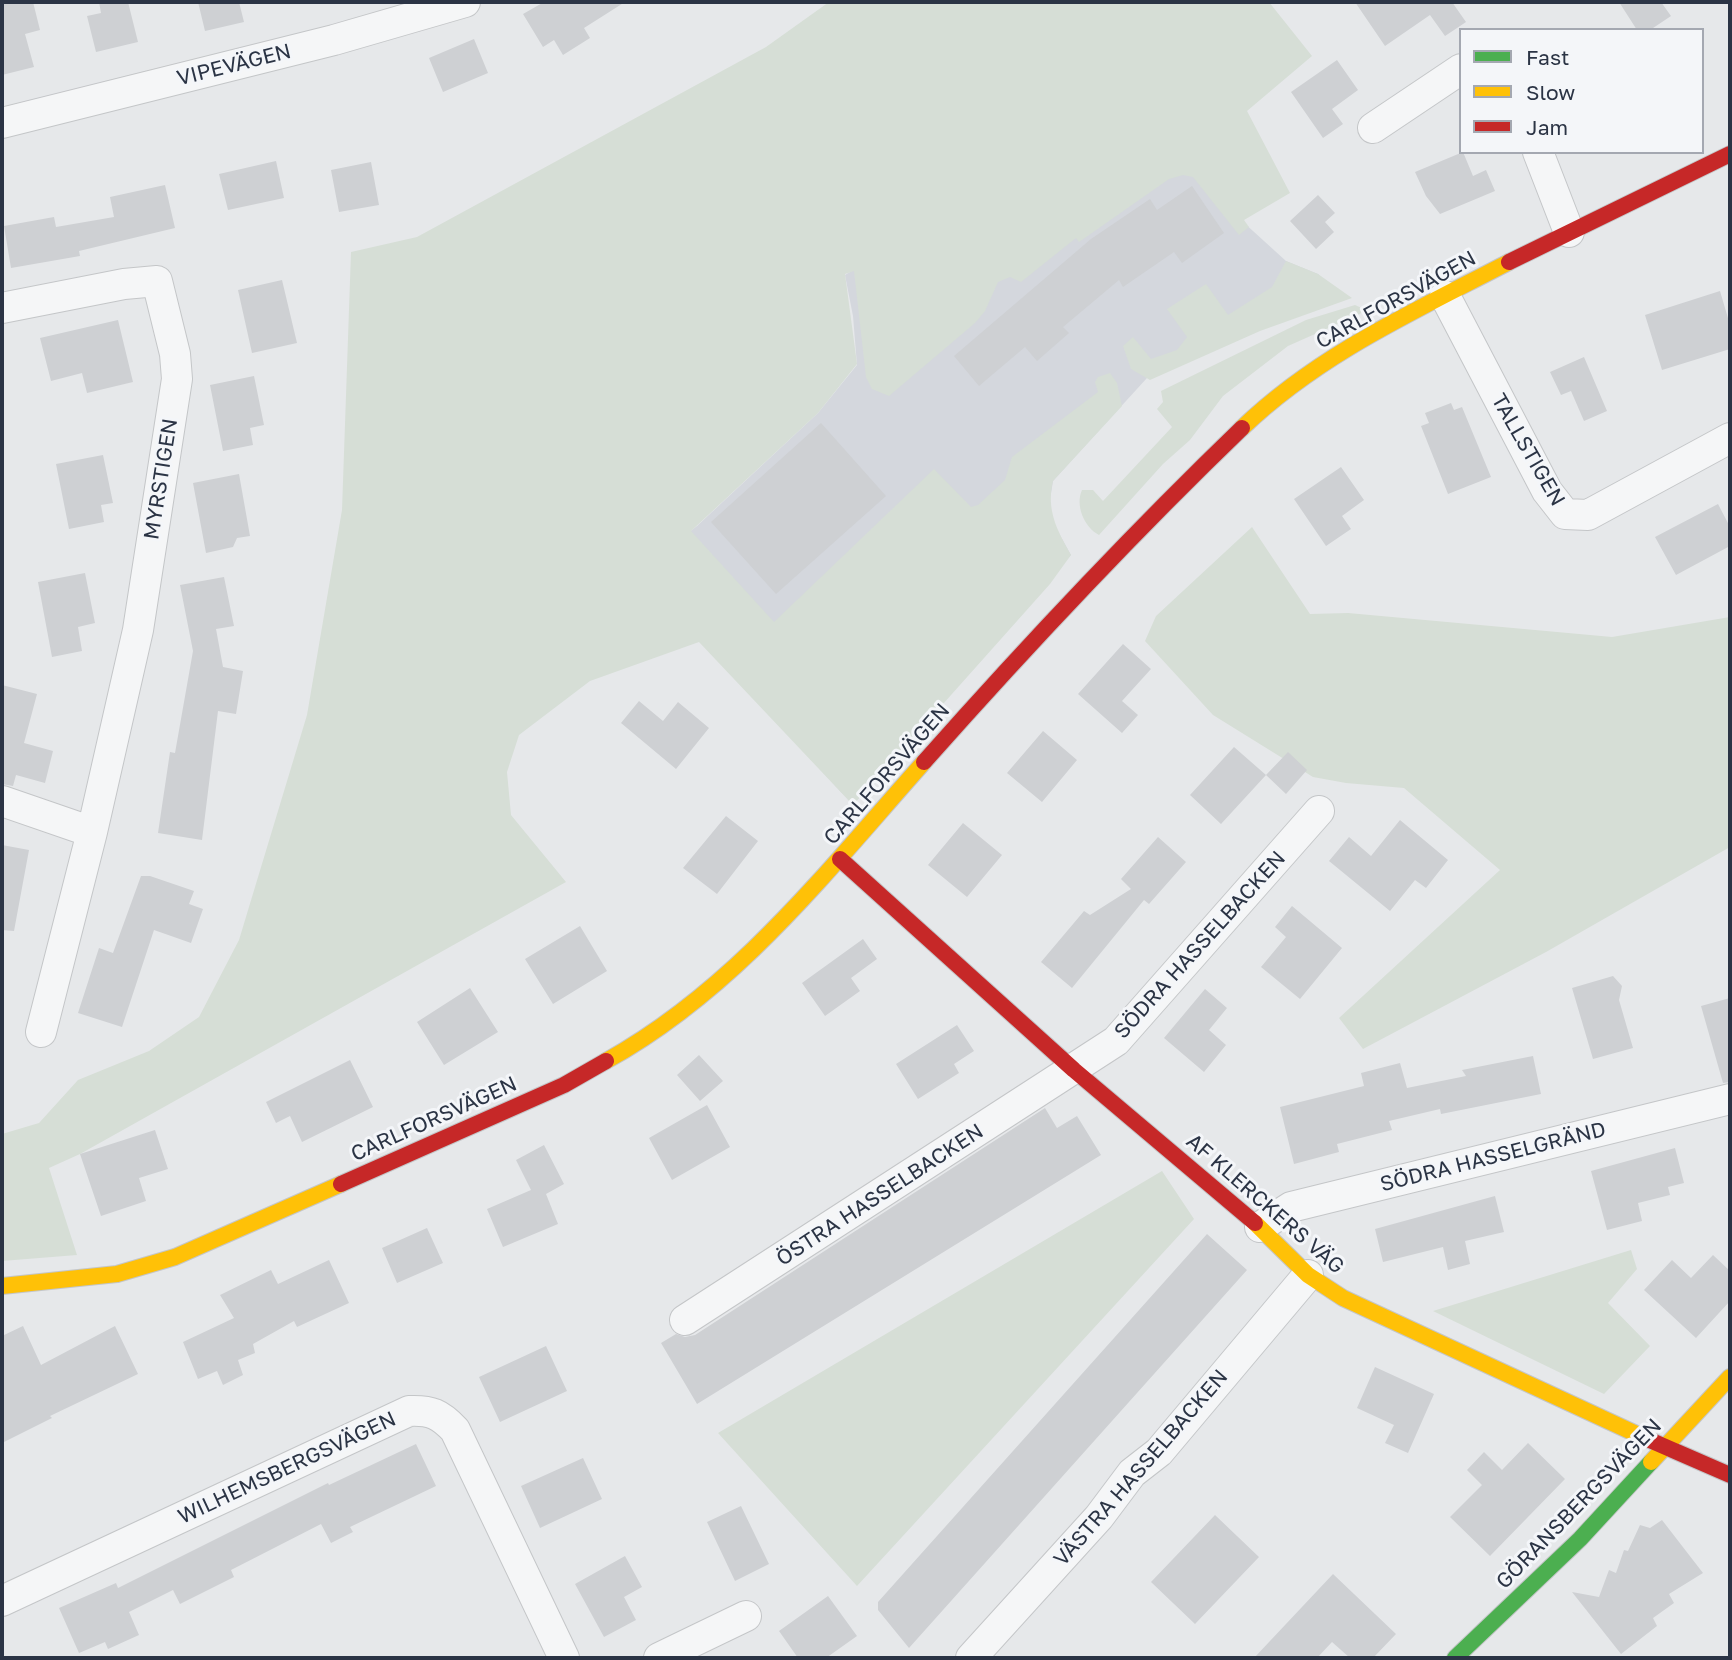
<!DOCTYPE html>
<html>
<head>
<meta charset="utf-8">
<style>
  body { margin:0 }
  #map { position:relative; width:1732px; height:1660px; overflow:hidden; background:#e6e8ea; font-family:"Golos Text",sans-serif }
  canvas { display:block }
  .frame { position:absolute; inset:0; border:4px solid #2b3445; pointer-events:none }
  .legend { position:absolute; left:1459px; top:28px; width:245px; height:126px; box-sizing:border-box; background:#f4f6f9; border:2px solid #a4a8b1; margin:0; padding:9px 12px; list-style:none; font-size:21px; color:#2b3445 }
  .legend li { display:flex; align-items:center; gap:14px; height:35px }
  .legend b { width:35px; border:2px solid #a4a8b1 }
</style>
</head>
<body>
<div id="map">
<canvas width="1732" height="1660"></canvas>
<div class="frame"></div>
<ul class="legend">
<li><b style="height:9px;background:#4caf50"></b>Fast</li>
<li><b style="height:9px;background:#ffc107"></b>Slow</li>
<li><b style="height:9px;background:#c62828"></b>Jam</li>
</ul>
</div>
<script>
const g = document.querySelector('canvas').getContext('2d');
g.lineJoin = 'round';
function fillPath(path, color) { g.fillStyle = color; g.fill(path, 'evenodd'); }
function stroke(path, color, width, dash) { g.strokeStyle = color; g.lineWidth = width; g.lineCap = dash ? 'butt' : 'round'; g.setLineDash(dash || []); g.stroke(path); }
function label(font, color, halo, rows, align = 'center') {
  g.font = font + ' "Golos Text",sans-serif'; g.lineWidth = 6; g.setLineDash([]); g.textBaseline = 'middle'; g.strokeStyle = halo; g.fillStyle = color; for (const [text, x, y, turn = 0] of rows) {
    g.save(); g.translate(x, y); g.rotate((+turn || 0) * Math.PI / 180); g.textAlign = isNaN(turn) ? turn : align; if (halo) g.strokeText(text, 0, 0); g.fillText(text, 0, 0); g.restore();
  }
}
const built = new Path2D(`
  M1154 90 1242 221 1286 261 1318 274 1339 295 1147 378 1053 481 1049 506 1056 528 1071 555 853 805 637 572 697 526 818 413 857 365 853 316 845 275Z`);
const green = new Path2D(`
  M829 2H1269L1312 56 1247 111 1290 193 1244 220 1249 227 1239 235 1193 177 1183 175 1169 179 1079 242 1076 238 1021 282 1010 277 998 282 985 311 975 323 889 396 872 389 866 377 854 271 845 274 857 364 818 413 691 531 774 622 934 469 971 507 978 505 1005 480 1012 457 1098 392 1095 382 1098 377 1110 373 1117 383 1122 406 1053 481C1046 510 1057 530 1071 555L1050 584 853 805 699 642 590 681 519 735 507 772 511 815 566 882 80 1154 49 1168 77 1255 2 1261V1134L39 1123 78 1080 149 1051 199 1017 239 940 307 715 342 510 351 252 417 237 766 47Z
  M1286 261 1318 274 1352 298 1260 331 1150 380 1131 369 1123 346 1133 337 1151 359 1177 350 1187 337 1167 309 1206 284 1228 315 1272 287Z
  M1355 305 1364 309 1360 314 1288 346 1223 396 1190 440 1163 464 1099 535C1084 527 1075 505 1082 490H1093L1103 501 1172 427 1157 409 1163 402 1161 391 1306 320Z
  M1252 527 1310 614 1348 613 1612 637 1730 617V847L1546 952 1363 1049 1339 1018 1500 870 1404 788 1346 783 1313 777 1213 715 1145 641 1156 616Z
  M1162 1171 1194 1219 857 1586 718 1433Z
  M1631 1250 1637 1269 1608 1303 1650 1346 1604 1394 1433 1311Z`);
const building = new Path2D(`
  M2 2H33L40 30 25 34 34 67 2 75Z
  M99 2H128L138 42 96 52 87 16 101 13Z
  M198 2H239L244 22 205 31Z
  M544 2H625L584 28 590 38 563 55 554 40 543 47 523 14Z
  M1355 2H1452L1466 22 1445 36 1430 15 1385 46Z
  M1619 2H1661L1671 16 1650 30H1637Z
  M474 39 488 73 443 92 429 58Z
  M1337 60 1358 90 1332 109 1343 124 1323 138 1291 92Z
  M1463 152 1473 176 1486 170 1495 191 1440 214 1426 196 1415 172Z
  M276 161 284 198 228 210 219 174Z
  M371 162 379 205 339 212 331 170Z
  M165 185 175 228 79 251 80 256 11 268 4 226 54 217 56 227 114 217 110 197Z
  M1192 186 1224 233 1182 263 1174 252 1123 287 1119 280 1063 327 1069 333 1037 361 1025 347 979 386 954 356 1091 239 1150 199 1157 210Z
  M1318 195 1335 213 1325 222 1334 232 1316 249 1290 221Z
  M282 280 297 343 252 353 238 290Z
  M1720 291 1730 325V349L1662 370 1645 315Z
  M118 320 133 382 87 393 82 373 51 381 40 338Z
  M1584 357 1607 411 1584 421 1571 391 1561 395 1550 372Z
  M254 376 264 425 250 428 253 445 223 451 210 385Z
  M1451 403 1454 410 1462 407 1491 477 1448 494 1421 426 1429 423 1425 413Z
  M821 423 886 496 776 594 711 522Z
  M103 455 113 503 101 505 104 522 69 529 56 464Z
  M1341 467 1364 500 1342 516 1351 529 1326 546 1294 499Z
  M239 474 250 536 237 538 233 547 206 553 193 483Z
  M1718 504 1730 527V546L1676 575 1655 537Z
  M85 573 95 623 78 627 82 651 52 657 38 582Z
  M224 577 234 626 216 629 223 667 243 671 236 714 218 711 202 840 158 833 170 752 175 753 193 651 180 585Z
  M1123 644 1151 669 1122 701 1138 715 1122 733 1078 694Z
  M2 685 37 694 24 743 53 751 45 783 16 775 13 786 2 784Z
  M639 701 663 721 678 702 709 728 676 769 621 723Z
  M1043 731 1077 760 1042 802 1007 773Z
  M1234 747 1266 775 1221 824 1190 795Z
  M1288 752 1307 770 1286 794 1266 775Z
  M726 816 758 841 717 894 683 868Z
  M1400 820 1448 860 1426 888 1415 880 1390 911 1329 861 1349 837 1371 856Z
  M963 823 1002 855 967 897 928 865Z
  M1158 837 1186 862 1149 904 1144 900 1072 988 1041 962 1084 911 1090 915 1131 889 1121 879Z
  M2 845 29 850 14 931 2 930Z
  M141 876H150L194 891 189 904 203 909 191 943 154 930 122 1027 78 1013 99 948 113 953Z
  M1292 906 1342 948 1300 999 1261 967 1286 937 1275 927Z
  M580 926 607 971 553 1004 525 959Z
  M863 939 877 959 851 978 860 991 825 1016 802 983Z
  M1613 976 1622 986 1619 1000 1633 1048 1593 1059 1572 988Z
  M470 988 498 1032 444 1065 417 1022Z
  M1205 989 1227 1008 1209 1030 1226 1045 1204 1072 1164 1038Z
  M1730 998V1082L1723 1083 1701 1006Z
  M957 1025 974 1051 954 1064 959 1073 918 1099 896 1064Z
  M699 1055 723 1081 700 1101 677 1075Z
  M1533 1056 1541 1094 1441 1114 1440 1109 1389 1121 1392 1130 1337 1144 1339 1152 1294 1164 1280 1107 1364 1086 1361 1073 1400 1063 1407 1088 1466 1076 1462 1070Z
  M350 1060 373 1107 302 1142 290 1116 276 1123 266 1102Z
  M707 1105 730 1147 672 1180 649 1138Z
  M1045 1108 1057 1128 1077 1116 1101 1155 697 1404 661 1343 676 1334 685 1337 695 1335Z
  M155 1130 168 1169 139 1178 146 1201 101 1216 80 1154Z
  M544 1145 564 1184 546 1194 558 1224 503 1247 487 1209 531 1190 516 1160Z
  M1675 1148 1684 1183 1668 1187 1670 1195 1638 1203 1642 1221 1607 1230 1591 1171Z
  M1495 1196 1504 1232 1465 1241 1470 1264 1448 1270 1443 1247 1383 1262 1375 1229Z
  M427 1228 443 1263 397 1283 382 1248Z
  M1207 1234 1247 1270 909 1648 878 1610V1602Z
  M1713 1255 1730 1271V1301L1696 1338 1644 1290 1672 1260 1691 1278Z
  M329 1260 349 1303 297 1327 294 1321 253 1344 255 1353 238 1360 243 1375 223 1385 217 1371 198 1379 183 1342 234 1318 220 1295 271 1270 278 1284Z
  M23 1326 41 1365 115 1326 138 1374 50 1416 52 1418 2 1443V1336Z
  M546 1346 567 1391 500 1422 479 1377Z
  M1375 1367 1434 1394 1408 1453 1385 1443 1394 1425 1357 1408Z
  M1528 1443 1565 1479 1490 1556 1450 1517 1482 1485 1467 1470 1484 1452 1502 1470Z
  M416 1444 436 1486 350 1527 353 1532 331 1543 321 1524 231 1570 234 1577 180 1604 173 1590 129 1612 139 1635 108 1649 105 1642 79 1653 59 1608 116 1583 118 1588 328 1483 329 1485Z
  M583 1458 602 1499 540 1528 521 1486Z
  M741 1506 769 1564 735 1581 707 1522Z
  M1215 1515 1259 1557 1195 1624 1151 1582Z
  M1662 1520 1703 1573 1669 1594 1674 1603 1653 1618 1657 1626 1621 1654 1572 1592 1599 1597 1609 1570 1616 1573 1624 1550 1628 1551 1640 1525 1650 1528Z
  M625 1556 642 1587 624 1597 636 1620 604 1637 575 1584Z
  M1333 1574 1396 1634 1373 1658H1350L1332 1642 1317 1658H1254Z
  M828 1596 857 1636 826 1658H798L779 1631Z`);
const street = new Path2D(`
  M2 123 334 40 465 2
  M1373 128 1461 69
  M1538 152 1569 232
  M1445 296 1547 491 1565 514 1588 515 1730 438
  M2 308 124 284 157 281 175 354 177 379 138 630 92 832 2 801
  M41 1032 92 832
  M1260 1227 1291 1207 1730 1099
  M685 1320 1116 1041 1319 811
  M2 1601 409 1411C431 1410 440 1414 455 1430L564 1658
  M659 1658 746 1616
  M971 1658 1099 1517 1132 1473 1159 1452 1308 1275`);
const fast = new Path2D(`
  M1455 1658 1580 1539 1651 1462`);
const slow = new Path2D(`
  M1242 428C1319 354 1415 311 1509 262
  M606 1061C736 989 826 872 924 762
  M1255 1223 1308 1275 1343 1298 1645 1438
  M2 1286 117 1274 175 1257 341 1184
  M1651 1462 1730 1377`);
const jam = new Path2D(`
  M1509 262 1730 154
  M924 762C1026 647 1131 535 1242 428
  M840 859 1074 1070 1255 1223
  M341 1184 564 1085 606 1061
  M1645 1438 1730 1475`);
const streetNames = [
  ["VIPEVÄGEN",234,65,-14],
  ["CARLFORSVÄGEN",1396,300,-29],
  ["TALLSTIGEN",1528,450,60],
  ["MYRSTIGEN",161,479,-81],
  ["CARLFORSVÄGEN",887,774,-49],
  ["SÖDRA HASSELBACKEN",1200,945,-48],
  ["CARLFORSVÄGEN",434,1119,-24],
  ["SÖDRA HASSELGRÄND",1493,1157,-14],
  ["ÖSTRA HASSELBACKEN",880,1195,-33],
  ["AF KLERCKERS VÄG",1265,1204,41],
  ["WILHEMSBERGSVÄGEN",287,1468,-25],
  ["VÄSTRA HASSELBACKEN",1141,1468,-49],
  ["GÖRANSBERGSVÄGEN",1579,1504,-46]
];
fillPath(built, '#d4d7dd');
fillPath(green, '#d6ded6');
fillPath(building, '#ced0d3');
stroke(street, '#c4c6c8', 32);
stroke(fast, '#c4c6c8', 18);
stroke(slow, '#c4c6c8', 18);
stroke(jam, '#c4c6c8', 18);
stroke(street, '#f5f6f7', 30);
stroke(fast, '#4caf50', 16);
stroke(slow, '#ffc107', 16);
stroke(jam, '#c62828', 16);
label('21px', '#2b3445', '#f4f6f9', streetNames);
</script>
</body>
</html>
